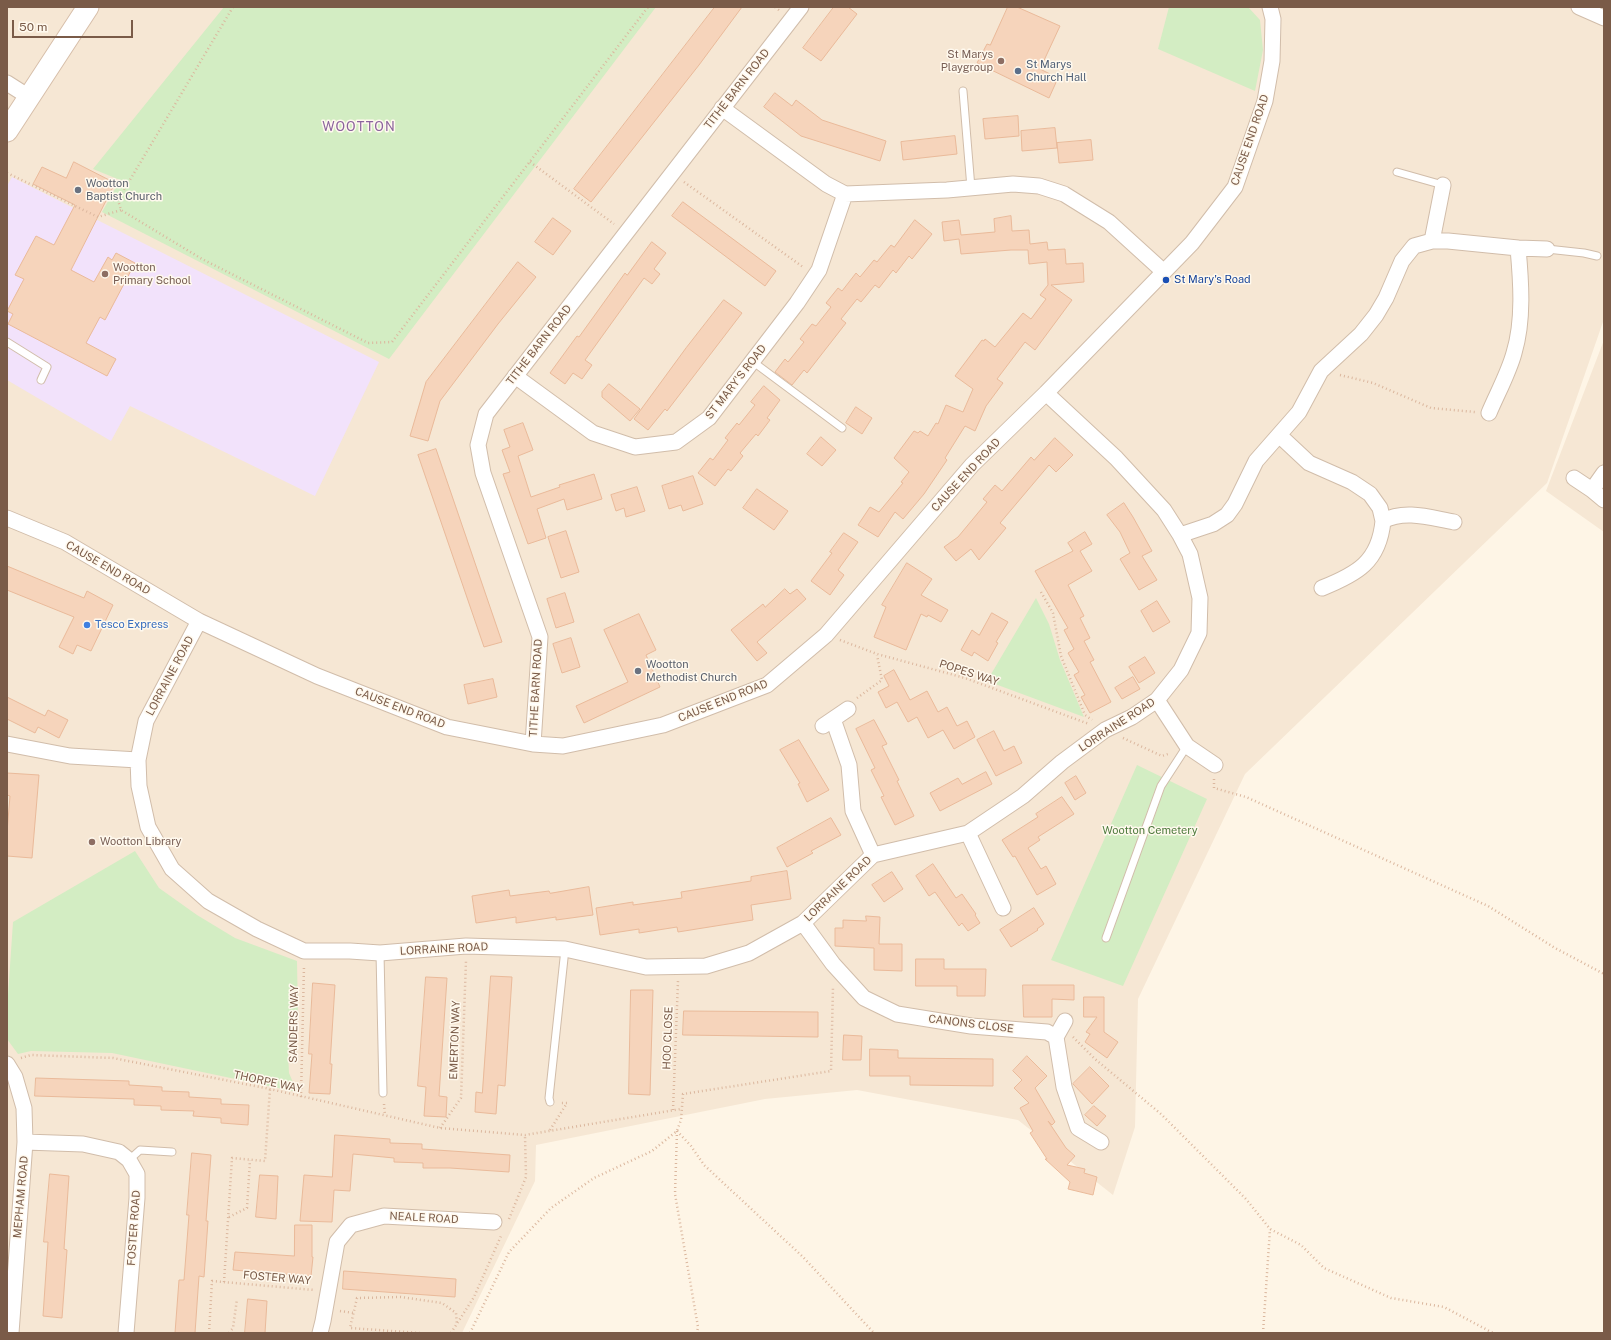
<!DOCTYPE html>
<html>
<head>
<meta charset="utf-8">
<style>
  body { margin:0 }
  #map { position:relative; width:1611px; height:1340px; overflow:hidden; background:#fef5e6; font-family:"Public Sans",sans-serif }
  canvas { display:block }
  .frame { position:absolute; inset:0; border:8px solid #7a5b48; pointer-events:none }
  .scale { position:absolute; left:12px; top:20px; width:121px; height:18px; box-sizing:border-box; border:2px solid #7a5b48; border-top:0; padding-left:5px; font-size:12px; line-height:14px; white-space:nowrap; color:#7a5b48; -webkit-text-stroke:3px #fff9ee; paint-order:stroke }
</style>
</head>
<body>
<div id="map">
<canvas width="1611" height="1340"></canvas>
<div class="frame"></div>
<div class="scale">50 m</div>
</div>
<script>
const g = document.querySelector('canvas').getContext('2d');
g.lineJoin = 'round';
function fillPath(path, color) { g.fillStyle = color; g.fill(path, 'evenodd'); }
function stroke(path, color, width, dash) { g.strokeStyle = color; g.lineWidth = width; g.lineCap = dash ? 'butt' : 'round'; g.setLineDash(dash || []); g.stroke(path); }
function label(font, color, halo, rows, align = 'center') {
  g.font = font + ' "Public Sans",sans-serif'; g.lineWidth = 3; g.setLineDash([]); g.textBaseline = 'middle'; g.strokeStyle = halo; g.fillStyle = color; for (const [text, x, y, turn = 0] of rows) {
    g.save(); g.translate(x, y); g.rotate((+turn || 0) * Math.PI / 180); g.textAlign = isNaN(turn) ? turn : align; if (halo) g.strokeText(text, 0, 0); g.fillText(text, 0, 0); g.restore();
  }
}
const residential = new Path2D(`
  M7 7H1604V319L1547 483 1245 774 1138 999 1135 1127 1113 1195 1018 1120 857 1090 765 1099 536 1145 535 1181 462 1333H7Z
  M1604 340V532L1546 491Z`);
const education = new Path2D(`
  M12 177 379 362 315 496 130 406 111 441 7 380V186Z`);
const green = new Path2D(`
  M224 7H656L389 359 102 212 120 180 93 169Z
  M1169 7H1248L1260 20 1263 50 1255 91 1158 49Z
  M1036 598 1049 624 1060 660 1084 717 987 681Z
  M1137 765 1207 799 1123 986 1051 960Z
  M135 851 159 888 197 915 235 938 297 961 298 1017 288 1052 289 1073 297 1092 112 1053 31 1051 18 1054 7 1039V1010L13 922Z`);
const building = new Path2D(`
  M715 7H742L699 65 591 202 574 189Z
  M834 7H848L857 14 821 61 803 48Z
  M1008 7H1017L1060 26 1040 69 1058 78 1049 98 977 63 987 44 990 45Z
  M775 93 792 106 796 100 822 120 886 141 880 161 801 136 764 107Z
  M1018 116 1019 136 985 139 983 119Z
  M1055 128 1057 148 1022 151 1021 131Z
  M955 136 957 154 903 160 901 142Z
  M1091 140 1093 160 1059 163 1057 143Z
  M74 162 115 183 71 270 94 282 108 257 112 260 116 253 135 263 105 320 100 317 86 343 116 359 107 376 8 324 13 314 7 311 24 279 15 275 36 236 54 245 75 205 33 184 42 167 66 178Z
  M683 202 776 271 765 286 672 216Z
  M1011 216 1012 231 1029 230 1030 244 1047 242 1048 250 1065 249 1066 264 1083 263 1084 282 1051 285 1072 300 1035 350 1025 342 997 379 1003 383 986 406 975 431 965 426 945 458 947 460 924 494 903 519 895 512 878 537 858 525 870 507 879 512 903 483 901 482 909 472 894 458 914 431 918 433 920 431 928 436 936 423 938 424 946 405 963 412 973 389 955 376 982 340 984 341 985 339 995 347 1023 313 1031 319 1046 299 1040 295 1048 285 1047 262 1029 264 1028 250H1011L961 254 959 239 944 241 942 222 959 220 961 235 995 232 994 219Z
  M553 218 571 231 553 255 535 242Z
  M915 220 932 234 912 259 909 256 896 273 893 270 879 288 875 285 861 302 857 299 841 319 846 323 807 373 804 370 792 385 775 372 785 359 788 362 804 342 800 339 812 324 816 326 831 307 826 303 838 288 842 291 856 273 860 277 874 260 877 262 891 245 894 247Z
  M652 242 666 253 654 269 660 274 652 284 644 278 585 360 592 365 582 379 573 373 565 384 550 373 577 336 579 337 625 273 627 275Z
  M518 262 536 277 498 324 440 401 428 441 410 436 426 382Z
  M724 300 742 313 667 411 665 409 648 430 634 419 686 348Z
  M609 384 640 409 630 421 602 397V392Z
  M764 386 780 400 767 418 770 420 758 436 756 434 740 453 743 456 731 471 728 469 715 486 698 473 710 458 713 460 728 440 725 438 737 423 739 425 755 405 751 402Z
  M856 407 872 418 862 434 846 423Z
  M523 423 533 450 518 456 531 497 560 487 559 485 594 474 602 499 567 510 564 499 537 509 546 538 528 544 503 474 510 472 502 450 510 447 504 430Z
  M821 437 836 450 822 466 807 454Z
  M1055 438 1073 455 1056 472 1049 465 1000 523 1006 528 979 560 971 549 956 561 944 547 958 537 987 502 983 499 995 485 1002 491 1031 457 1034 460Z
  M436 449 502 642 484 647 418 455Z
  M693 476 703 504 683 511 681 505 669 509 662 486Z
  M637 487 645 511 626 517 624 508 616 511 611 495Z
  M757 489 788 511 774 530 743 508Z
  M1124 503 1133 517 1152 551 1142 556 1157 580 1139 590 1120 559 1130 553 1120 532 1107 515Z
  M566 531 579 572 561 578 548 537Z
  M1085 532 1092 544 1080 551 1092 571 1068 585 1084 616 1080 618 1090 638 1084 641 1094 660 1090 662 1111 702 1090 713 1081 697 1085 695 1074 675 1079 672 1068 653 1074 649 1064 630 1068 628 1035 571 1073 551 1068 543Z
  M844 533 858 542 838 570 844 575 830 595 811 581 832 553 830 552Z
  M907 563 932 579 921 595 948 610 941 622 928 615 927 617 921 614 906 650 874 637 886 607 882 605Z
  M7 566 84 598 87 591 113 605 91 651 77 645 73 654 59 647 74 617 7 590Z
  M785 589 790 594 797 589 806 599 757 642 767 653 757 661 731 630 763 604 765 607Z
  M565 593 574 622 556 628 547 599Z
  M1157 601 1170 622 1153 632 1141 611Z
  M992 613 1008 622 996 642 998 643 988 661 974 652 972 656 961 650 972 630 979 635Z
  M639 614 656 650 646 655 660 687 584 723 576 706 628 682 604 630Z
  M571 638 580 667 562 673 553 644Z
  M1145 657 1155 673 1139 683 1129 667Z
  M894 670 910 700 927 691 938 712 947 707 957 726 967 721 975 737 954 749 943 730 928 738 917 717 908 722 897 702 886 708 878 692 889 686 884 676Z
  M1133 677 1140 689 1122 699 1115 688Z
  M493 679 497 697 468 704 464 685Z
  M7 697 45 716 48 710 68 720 59 738 38 727 35 733 7 719Z
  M874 720 887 744 882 746 899 780 897 781 914 816 895 825 881 797 884 796 871 770 875 768 856 729Z
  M994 731 1004 751 1014 746 1022 763 996 776 977 740Z
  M799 740 829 790 807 802 798 784 800 783 780 750Z
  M986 772 992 784 940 811 930 793 958 778 962 784Z
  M7 773 39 775 32 858 7 856V832L10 796 7 795Z
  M1076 776 1086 793 1075 800 1065 783Z
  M1062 797 1074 814 1038 837 1040 840 1028 848 1041 869 1046 866 1056 884 1037 895 1015 856 1013 857 1002 840 1038 817 1036 814Z
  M831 818 841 835 811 851 813 853 787 867 777 848Z
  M933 864 956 898 962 894 976 914 975 915 980 923 968 931 962 923 959 926 935 892 929 896 916 876Z
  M787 871 791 899 751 905 753 920 678 932 677 927 639 933V929L600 935 596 908 633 902V905L682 898 681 892 751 881V877Z
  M892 872 903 889 884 902 872 885Z
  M589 887 593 915 556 920V917L516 923V917L476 923 472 896 509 890 510 896 549 891 550 893Z
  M1034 908 1044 924 1037 929 1038 930 1011 947 1000 930Z
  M866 916 880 917 879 944H902V971L874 970V948L835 946V928H843V920L866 921Z
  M916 959H944V969H986L985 996H957V986H916Z
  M491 976 512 977 505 1086 498 1085 496 1114 475 1112 476 1092 482 1093Z
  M426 977 447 978 439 1096 447 1097 446 1117 424 1116 426 1087 418 1086Z
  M313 983 335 985 330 1064H332L330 1094 309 1093 312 1054H309Z
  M1023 985H1074V1000L1052 999V1017H1024Z
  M631 990H653L650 1095 629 1094Z
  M1084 997H1104V1032L1118 1042 1107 1058 1085 1042 1090 1034 1086 1032 1097 1017H1084Z
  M684 1011 818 1012V1037L683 1035Z
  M844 1035 862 1036 861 1060H843Z
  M870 1049 898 1050V1058L993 1059V1086L910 1085V1076H870Z
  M1027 1056 1047 1076 1035 1088 1055 1122 1052 1125 1048 1121 1066 1148 1075 1156 1067 1165 1085 1169 1084 1173 1097 1177 1093 1195 1068 1189 1070 1182 1045 1159H1047L1030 1133 1033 1131 1020 1108 1029 1103 1014 1088 1022 1080 1013 1071Z
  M1090 1067 1109 1086 1092 1104 1073 1084Z
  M36 1078 129 1081V1085L162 1087V1091L189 1092V1097L221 1099V1104L249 1105 248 1125 221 1123V1118L193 1116 194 1111 161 1110V1106L134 1105V1099L35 1096Z
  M1094 1106 1106 1116 1097 1126 1085 1115Z
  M335 1135 390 1139V1143L422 1144V1149L510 1155 509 1172 450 1168H423V1163L394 1162V1158L353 1154 350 1191 334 1190 332 1222 300 1221 304 1175 332 1177Z
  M192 1153 211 1155 206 1221H208L204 1277 199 1276 195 1333H175L179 1280H184L189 1215H187Z
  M50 1174 69 1176 64 1249 67 1250 62 1318 43 1316 48 1242H44Z
  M260 1175 278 1176 276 1219 256 1217Z
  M295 1225H312V1257H313L311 1276 233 1270 235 1252 294 1256Z
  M344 1271 456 1279 455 1297 343 1289Z
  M248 1299 267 1301 265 1333H245Z`);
const path = new Path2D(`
  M233 7 118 200 121 210 202 259 368 343 392 342 648 7
  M775 7 780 11
  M530 162 614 224
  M7 173 98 217 121 210
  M684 182 803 267
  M1340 375 1373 383 1431 408 1475 412
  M1041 592 1053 613 1061 656 1085 715 1092 720
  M840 640 877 654 965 678 1089 724
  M857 698 882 680 877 655
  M1123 738 1162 756 1168 754
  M1214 779V788L1246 797 1488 906 1555 948 1604 974
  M1073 1037 1095 1059 1161 1114 1246 1199 1270 1229 1301 1245 1324 1268 1391 1298 1444 1307 1493 1333
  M21 1058 31 1055 113 1058 270 1089 440 1128 525 1135 681 1109
  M301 1097 304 966
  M384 1104 385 1115
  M673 1110 678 981
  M440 1128 461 1098 466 961
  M550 1130 567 1103H561
  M677 1131 691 1146 704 1165 803 1257 874 1333
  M677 1131 675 1194 698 1327 697 1333
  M229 1217 247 1208 250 1160
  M509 1219 526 1177 525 1135
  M224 1282 232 1158 265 1161 270 1089
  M340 1311 354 1313
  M209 1333 212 1281 314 1290
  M229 1333 233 1328 237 1299
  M420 1333 350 1328 357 1298 401 1297 442 1303 456 1313 457 1325
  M451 1333 474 1297 501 1236
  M470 1333 509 1252 551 1208 594 1178 652 1151 677 1131 681 1120 683 1094 831 1071 833 987
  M1263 1333 1270 1229`);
const lane = new Path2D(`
  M963 91 971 188
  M1397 172 1443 185
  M1547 249 1584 253 1597 256
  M7 342 47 367 41 380
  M752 361 842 428
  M1106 938 1161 786 1187 746
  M380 953 383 1093
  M550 1102 549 1098 565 949
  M129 1160 140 1150 172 1152`);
const street = new Path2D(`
  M1579 7 1604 18
  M7 83 29 97
  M845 194 947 190 1013 184 1039 186 1064 194 1109 222 1164 272
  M1432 241 1443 185
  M1518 248 1547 249
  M515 376 593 433 635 447 676 442 709 418 797 303 819 270 845 194 826 184 722 108
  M1279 435 1309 463 1352 482 1370 494 1380 508 1383 521C1405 509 1431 518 1454 522
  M1574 478 1592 490 1604 500
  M1592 490 1604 473
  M7 518 65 542 199 621 317 676 447 727 533 744 563 746 663 725 767 685 826 635 972 465 1046 393 1192 243 1235 187 1265 101 1272 61 1273 19 1270 7
  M1180 535 1213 524 1227 515 1235 504 1256 461 1299 412 1321 371 1361 334 1376 315 1386 298 1402 261 1414 246 1432 241H1448L1518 248C1521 281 1524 320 1514 353 1509 372 1497 394 1489 413
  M1322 588C1357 574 1379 562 1383 521
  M199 621 146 721 138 760 139 786 148 827 172 869 208 901 257 929 304 951H350L380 953 466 946 565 949 646 967 706 966 749 953 803 923 873 855 968 833 1023 796 1062 762 1105 730 1132 717 1157 700 1181 670 1199 633 1200 598 1190 554 1180 535 1164 510 1116 458 1046 393
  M1157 700 1187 746 1215 765
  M833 719 849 765 853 811 873 855
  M823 726 848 709
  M7 744 70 756 138 760
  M533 744 540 637 483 473 478 445 486 414 801 7
  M968 833 1003 908
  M803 923 833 964 864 998 897 1014 971 1026 1047 1032 1056 1037 1064 1087 1078 1128 1101 1142
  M1056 1037 1065 1021
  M7 1064 15 1077 24 1108 25 1142 11 1333
  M25 1142 83 1144 119 1152 129 1160 137 1174V1198L126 1333
  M320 1333 323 1321 337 1242 351 1225 384 1216 494 1222`);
const secondary = new Path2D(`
  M7 131 88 7`);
const markers = [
  [1001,61,4,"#8d6e63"],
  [1018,71,4,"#5c6f8a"],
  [78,190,4,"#6b7280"],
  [105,274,4,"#8d6e63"],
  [1166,280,4,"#1a4fb4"],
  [87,625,4,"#3f7fe0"],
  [638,671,4,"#6b7280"],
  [92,842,4,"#8d6e63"]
];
const educationNames = [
  ["St Marys",993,55,"right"],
  ["Playgroup",993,68,"right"],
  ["Wootton",113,268],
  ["Primary School",113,281],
  ["Wootton Library",100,842]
];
const serviceNames = [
  ["St Marys",1026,65],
  ["Church Hall",1026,78]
];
const streetNames = [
  ["TITHE BARN ROAD",737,89,-52],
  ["CAUSE END ROAD",1250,140,-71],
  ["TITHE BARN ROAD",539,345,-52],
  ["ST MARY'S ROAD",736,382,-52],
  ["CAUSE END ROAD",966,475,-47],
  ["CAUSE END ROAD",108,568,30],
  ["POPES WAY",969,673,18],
  ["LORRAINE ROAD",170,676,-62],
  ["TITHE BARN ROAD",536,688,-87],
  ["CAUSE END ROAD",723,701,-22],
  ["CAUSE END ROAD",400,708,21],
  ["LORRAINE ROAD",1117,725,-33],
  ["LORRAINE ROAD",838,889,-44],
  ["LORRAINE ROAD",444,949,-3],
  ["SANDERS WAY",294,1024,-89],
  ["CANONS CLOSE",971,1024,7],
  ["HOO CLOSE",668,1038,-88],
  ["EMERTON WAY",455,1040,-88],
  ["THORPE WAY",268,1082,12],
  ["MEPHAM ROAD",21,1197,-85],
  ["NEALE ROAD",424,1218,3],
  ["FOSTER ROAD",134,1228,-86],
  ["FOSTER WAY",277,1278,5]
];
const worshipNames = [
  ["Wootton",86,184],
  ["Baptist Church",86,197],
  ["Wootton",646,665],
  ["Methodist Church",646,678]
];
const transitNames = [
  ["St Mary's Road",1174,280]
];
const shopNames = [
  ["Tesco Express",95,625]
];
const parkNames = [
  ["Wootton Cemetery",1150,831]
];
const quarterNames = [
  ["WOOTTON",359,127]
];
fillPath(residential, '#f6e7d4');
fillPath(education, '#f2e2fb');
fillPath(green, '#d3edc3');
fillPath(building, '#f6d4bb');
stroke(building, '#eaba9a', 1);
stroke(lane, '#d1bdaa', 9);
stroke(street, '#d1bdaa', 17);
stroke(secondary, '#d7bfaa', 23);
stroke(path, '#dbb79e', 2.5, [1, 3]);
stroke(lane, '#fff', 7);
stroke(street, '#fff', 15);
stroke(secondary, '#fff', 21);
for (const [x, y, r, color] of markers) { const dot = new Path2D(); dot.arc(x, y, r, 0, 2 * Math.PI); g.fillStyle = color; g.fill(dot); stroke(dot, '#fff9ee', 1.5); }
label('11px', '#785e54', '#fff9ee', educationNames, 'left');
label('11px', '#4e5e75', '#fff9ee', serviceNames, 'left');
label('11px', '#7a5b48', '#fff9ee', streetNames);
label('11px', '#5b616d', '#fff9ee', worshipNames, 'left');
label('11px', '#164399', '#fff9ee', transitNames, 'left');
label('11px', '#366cbe', '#fff9ee', shopNames, 'left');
label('11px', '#4d7a3c', '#fff9ee', parkNames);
g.letterSpacing = '1px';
label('13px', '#8b639d', '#fff9ee', quarterNames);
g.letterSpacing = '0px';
</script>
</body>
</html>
